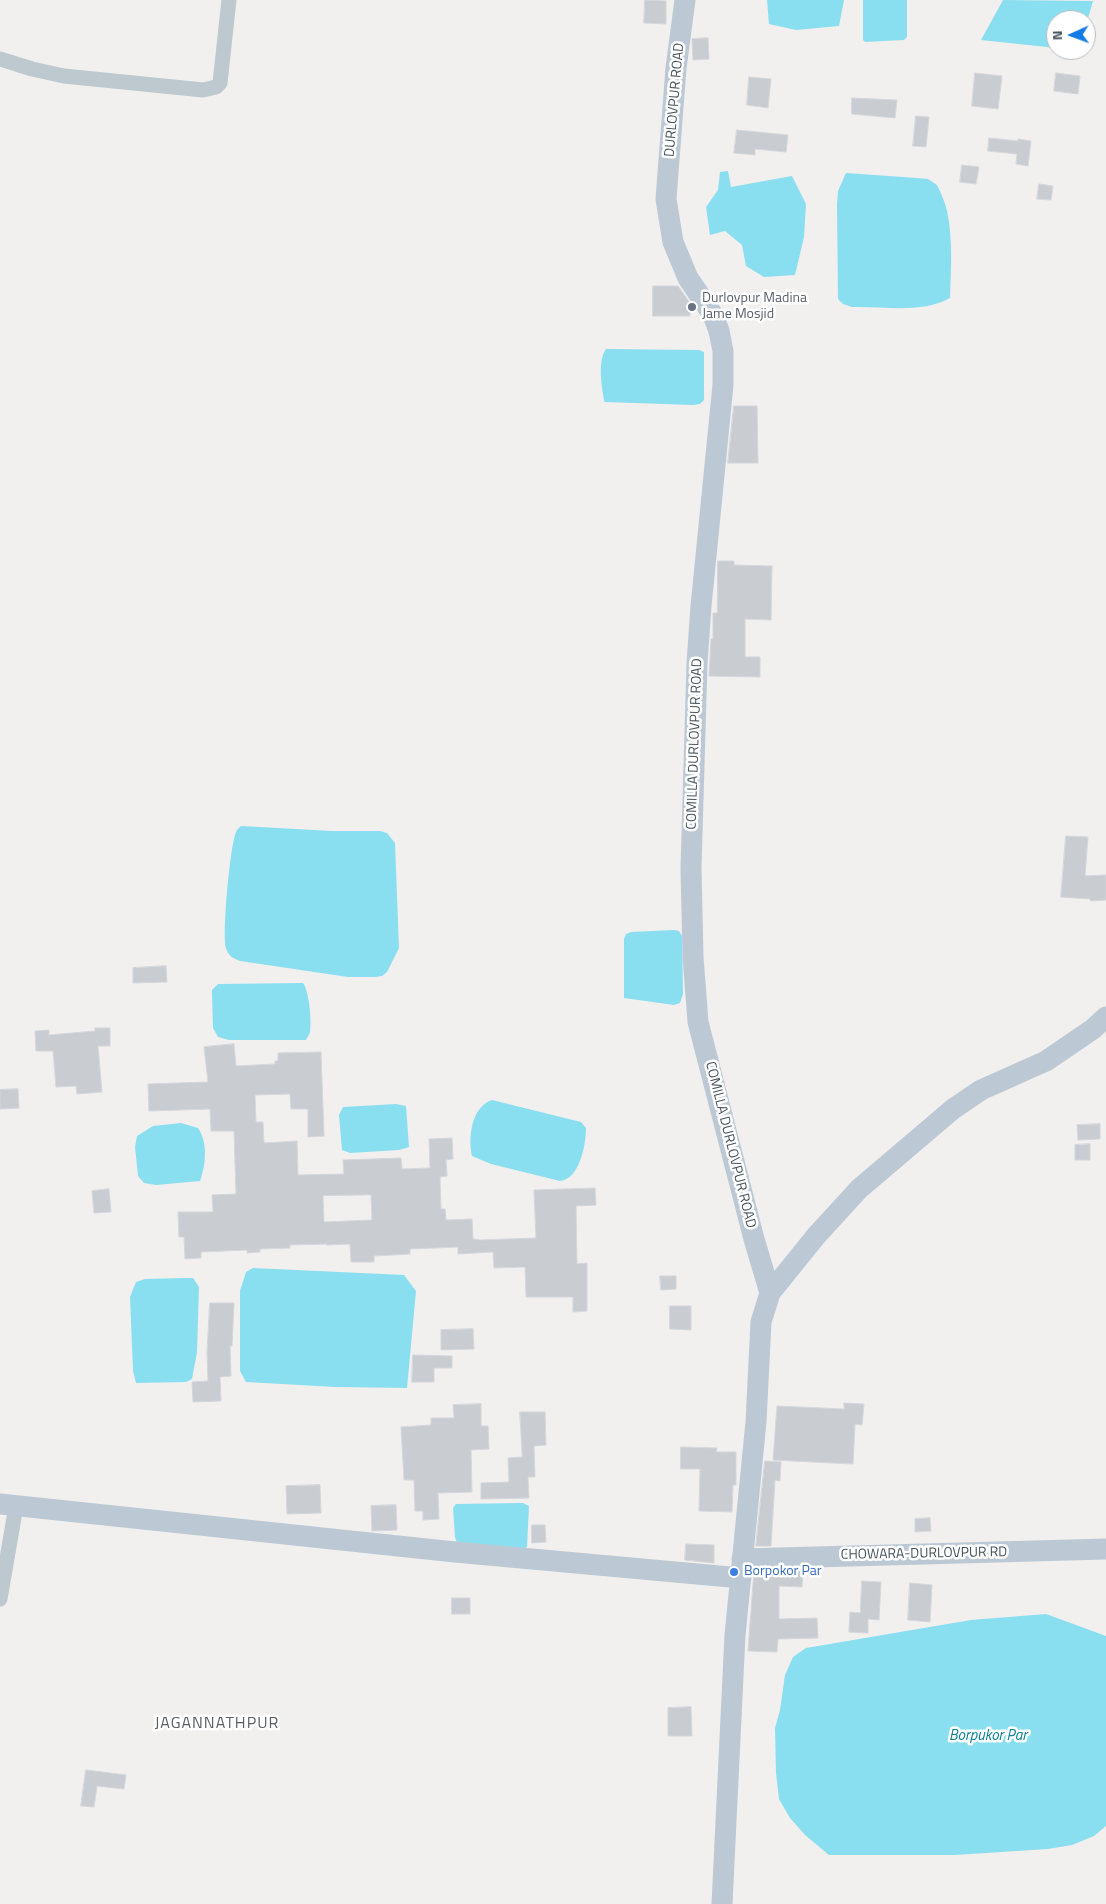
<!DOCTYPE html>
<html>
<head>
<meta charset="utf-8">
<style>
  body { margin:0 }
  #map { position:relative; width:1106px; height:1904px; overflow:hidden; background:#f2efef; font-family:"Titillium Web",sans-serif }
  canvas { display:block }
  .north { position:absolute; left:1046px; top:10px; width:50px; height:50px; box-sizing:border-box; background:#fff; border:1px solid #b5bbbe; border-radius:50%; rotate:268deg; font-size:14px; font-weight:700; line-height:20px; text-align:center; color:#47545d }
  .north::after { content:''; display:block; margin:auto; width:18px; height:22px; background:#147ce7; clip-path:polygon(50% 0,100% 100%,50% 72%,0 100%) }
</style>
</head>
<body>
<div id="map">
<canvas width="1106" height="1904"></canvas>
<div class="north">N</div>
</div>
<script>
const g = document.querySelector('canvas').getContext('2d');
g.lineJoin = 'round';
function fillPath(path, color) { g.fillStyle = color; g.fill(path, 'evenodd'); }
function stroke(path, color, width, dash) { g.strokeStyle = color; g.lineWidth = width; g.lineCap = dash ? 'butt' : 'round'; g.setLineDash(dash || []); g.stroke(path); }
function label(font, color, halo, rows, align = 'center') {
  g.font = font + ' "Titillium Web",sans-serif'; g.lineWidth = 5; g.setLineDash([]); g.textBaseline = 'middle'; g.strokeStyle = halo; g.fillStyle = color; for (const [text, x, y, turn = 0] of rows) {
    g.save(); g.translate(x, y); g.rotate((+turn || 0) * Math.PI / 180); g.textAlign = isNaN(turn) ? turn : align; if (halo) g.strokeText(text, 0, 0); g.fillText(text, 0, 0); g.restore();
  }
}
const water = new Path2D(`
  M767 0H844L839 26 796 30 769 24Z
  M863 0H907V37L904 40 865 42 863 40Z
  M1003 0 1093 1 1086 25V20H1056V48L981 40Z
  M728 171 731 187 792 176 806 204 804 237 795 275 764 277 746 266 742 245 725 231 710 235 706 207 718 190 720 172Z
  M846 173 917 178 928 179 937 185C941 193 945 202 947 211 953 239 951 269 950 298 922 314 883 306 852 307L843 304 838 299 837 204 838 191Z
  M606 349 699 350 704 352V400L700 404 693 405 605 402 604 401C602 386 597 362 606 349Z
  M241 826 332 831H380L387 833 395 843 399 948 387 972 382 976 375 977H348L240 961C233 958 228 956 226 948 222 934 230 846 236 832 237 829 239 828 241 826Z
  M674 930 679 931 682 936 683 994 680 1003 674 1005 624 998V939L626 934 631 932Z
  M303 983C309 990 312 1022 310 1032 309 1035 307 1038 306 1040H229L218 1037 213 1028 212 995V990L218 984Z
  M492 1100 581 1122 586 1128C586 1144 580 1179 560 1181L491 1164 472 1156C468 1138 471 1107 492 1100Z
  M396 1104 406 1106 409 1147 399 1150 350 1153 342 1150 339 1115 343 1107Z
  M181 1123 198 1128C208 1142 206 1165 200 1181L156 1185 144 1183 138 1176 135 1147 137 1136 153 1126Z
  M253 1268 404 1275 416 1291 407 1388 335 1387 246 1382 240 1371V1291L246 1272Z
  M186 1278H193L199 1287 197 1352 192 1379 186 1382 136 1383 133 1371 130 1297 136 1282 145 1279Z
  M523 1503 529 1506 527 1547 523 1549 457 1543 455 1537 453 1508 456 1504Z
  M1046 1614 1106 1636V1826L1094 1836 1072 1845 1048 1849 955 1855H829L805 1835 790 1818 779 1799 776 1773 775 1728 780 1710 785 1675 793 1657 806 1648 971 1620Z`);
const building = new Path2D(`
  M645 0 666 1V24L644 23Z
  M708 38 709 59 693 60 692 39Z
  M975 73 1002 76 998 109 972 106Z
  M1056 73 1080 76 1078 94 1054 91Z
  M749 77 771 79 768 108 747 105Z
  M852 98 897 100 895 118 852 114Z
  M916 116 929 117 926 147 913 146Z
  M737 130 788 135 786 152 755 149V155L734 153Z
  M989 138 1018 141V139L1031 141 1028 166 1016 164 1017 154 988 151Z
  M962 165 979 167 976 184 960 182Z
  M1039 184 1053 186 1051 200 1037 199Z
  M653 286H678L690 303V316H653Z
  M734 406H757L758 463H728Z
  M718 561H734V565L772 566 771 620 745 619V657H760V677L709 676 711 639H713V613H717Z
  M1066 836 1088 837 1085 876 1106 875V900L1091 901 1090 899 1061 897Z
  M166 966 167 982 133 983V968Z
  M95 1028H110V1046H98L102 1092 77 1094 76 1086 56 1087 53 1051H36L35 1031 49 1030V1035L95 1031Z
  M234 1044 236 1066 275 1064V1061H278V1053L321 1052 324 1136 308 1137V1109H291L290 1094 255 1095 256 1122H263L264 1143 297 1141 298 1175 344 1174 343 1160 401 1158 402 1169 430 1168 429 1139 452 1138 453 1159 446 1160 447 1176 440 1177 441 1209H445L446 1220 472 1219 473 1239 480 1240 536 1238 534 1190 595 1188 596 1205 576 1206 577 1264 587 1263V1311L573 1312V1297H526L525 1267 494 1268 493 1252 458 1254V1247L410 1249V1254L374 1256V1262H351L350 1244 327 1245V1244L290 1245V1248L260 1249V1252L247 1253V1250L201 1252V1258L185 1259 184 1237H179L178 1212H213L212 1195 236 1194 234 1131H211L210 1109 149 1111 148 1084 208 1082 204 1047ZM371 1195 372 1220 324 1222 323 1196Z
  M18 1089 19 1108 0 1109V1090Z
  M1100 1124V1139L1078 1140 1077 1125Z
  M1090 1144V1160H1075V1145Z
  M109 1189 111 1212 94 1213 92 1191Z
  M660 1276H676V1289L661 1290Z
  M210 1303H234L232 1346H230L231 1376 220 1377 221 1401 193 1402 192 1382 208 1381 207 1354Z
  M670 1306H691V1330L670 1329Z
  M473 1329 474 1349 441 1350V1330Z
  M413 1355 452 1356V1368H434V1382H412Z
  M844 1403 864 1404 862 1425 855 1424 853 1464 773 1460 777 1406 844 1409Z
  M481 1404V1426H488L489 1449 471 1450 472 1492 438 1493 439 1519 423 1520V1511H415L414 1480H404L401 1427 431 1425V1418H454L453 1405Z
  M520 1412H545L546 1445 534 1446 535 1477H528L529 1498 481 1499V1483L509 1482 508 1458 522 1457Z
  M681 1447 717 1448 716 1452H736V1485H733L732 1512 699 1511 700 1469H681Z
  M765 1461 781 1462 780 1481 775 1480 771 1546H756Z
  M320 1485 321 1513 287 1514 286 1486Z
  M396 1505 397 1530 372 1531 371 1506Z
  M930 1518 931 1531 915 1532V1519Z
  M532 1525H545L546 1542 532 1543Z
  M686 1544 714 1545V1563L685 1560Z
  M788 1570 803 1571 802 1587 779 1586V1619L817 1618 818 1638 778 1639 777 1652 748 1651 754 1571Z
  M862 1581 881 1582 879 1620 868 1619V1633L849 1632 850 1612 860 1613Z
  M910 1583 932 1585 930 1622 908 1620Z
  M452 1598H470V1614H452Z
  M691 1707 692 1736H668V1708Z
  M86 1770 126 1775 124 1789 97 1786 94 1807 81 1806Z`);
const street = new Path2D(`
  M0 59 32 69 64 76 203 90 216 87 220 83 229 0
  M0 1599 16 1506`);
const secondary = new Path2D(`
  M685 0 676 68 666 199 673 242 688 278 713 315 719 331 723 351V385L701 606 697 663 691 868 693 957 698 1022 754 1239 770 1293
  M0 1504 455 1552 741 1578
  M742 1559 1106 1549
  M722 1904 735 1635 756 1422 761 1322 770 1293 816 1236 859 1189 953 1109 981 1090 1046 1061 1093 1029 1106 1017`);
const markers = [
  [692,307,5,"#6b7280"],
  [734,1572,5,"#3f7fe0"]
];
const streetNames = [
  ["DURLOVPUR ROAD",675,100,-85],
  ["COMILLA DURLOVPUR ROAD",695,744,-88],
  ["COMILLA DURLOVPUR ROAD",730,1145,76],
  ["CHOWARA-DURLOVPUR RD",924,1554,-1]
];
const worshipNames = [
  ["Durlovpur Madina",702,299],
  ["Jame Mosjid",702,315]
];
const shopNames = [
  ["Borpokor Par",744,1572]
];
const waterNames = [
  ["Borpukor Par",988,1736]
];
const quarterNames = [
  ["JAGANNATHPUR",217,1724]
];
fillPath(water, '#89dfef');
fillPath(building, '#c9cdd2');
stroke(building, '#d3d6db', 1);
stroke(street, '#bdc8cf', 15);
stroke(secondary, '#bcc9d4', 21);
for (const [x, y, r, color] of markers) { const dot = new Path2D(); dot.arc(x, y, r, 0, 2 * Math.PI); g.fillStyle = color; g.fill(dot); stroke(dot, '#fff', 2); }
label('14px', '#47545d', '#fff', streetNames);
label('14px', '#5b616d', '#fff', worshipNames, 'left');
label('14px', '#366cbe', '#fff', shopNames, 'left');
label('italic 15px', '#098197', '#fff', waterNames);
g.letterSpacing = '1px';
label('16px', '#5c6065', '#fff', quarterNames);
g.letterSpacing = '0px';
</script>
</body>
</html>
